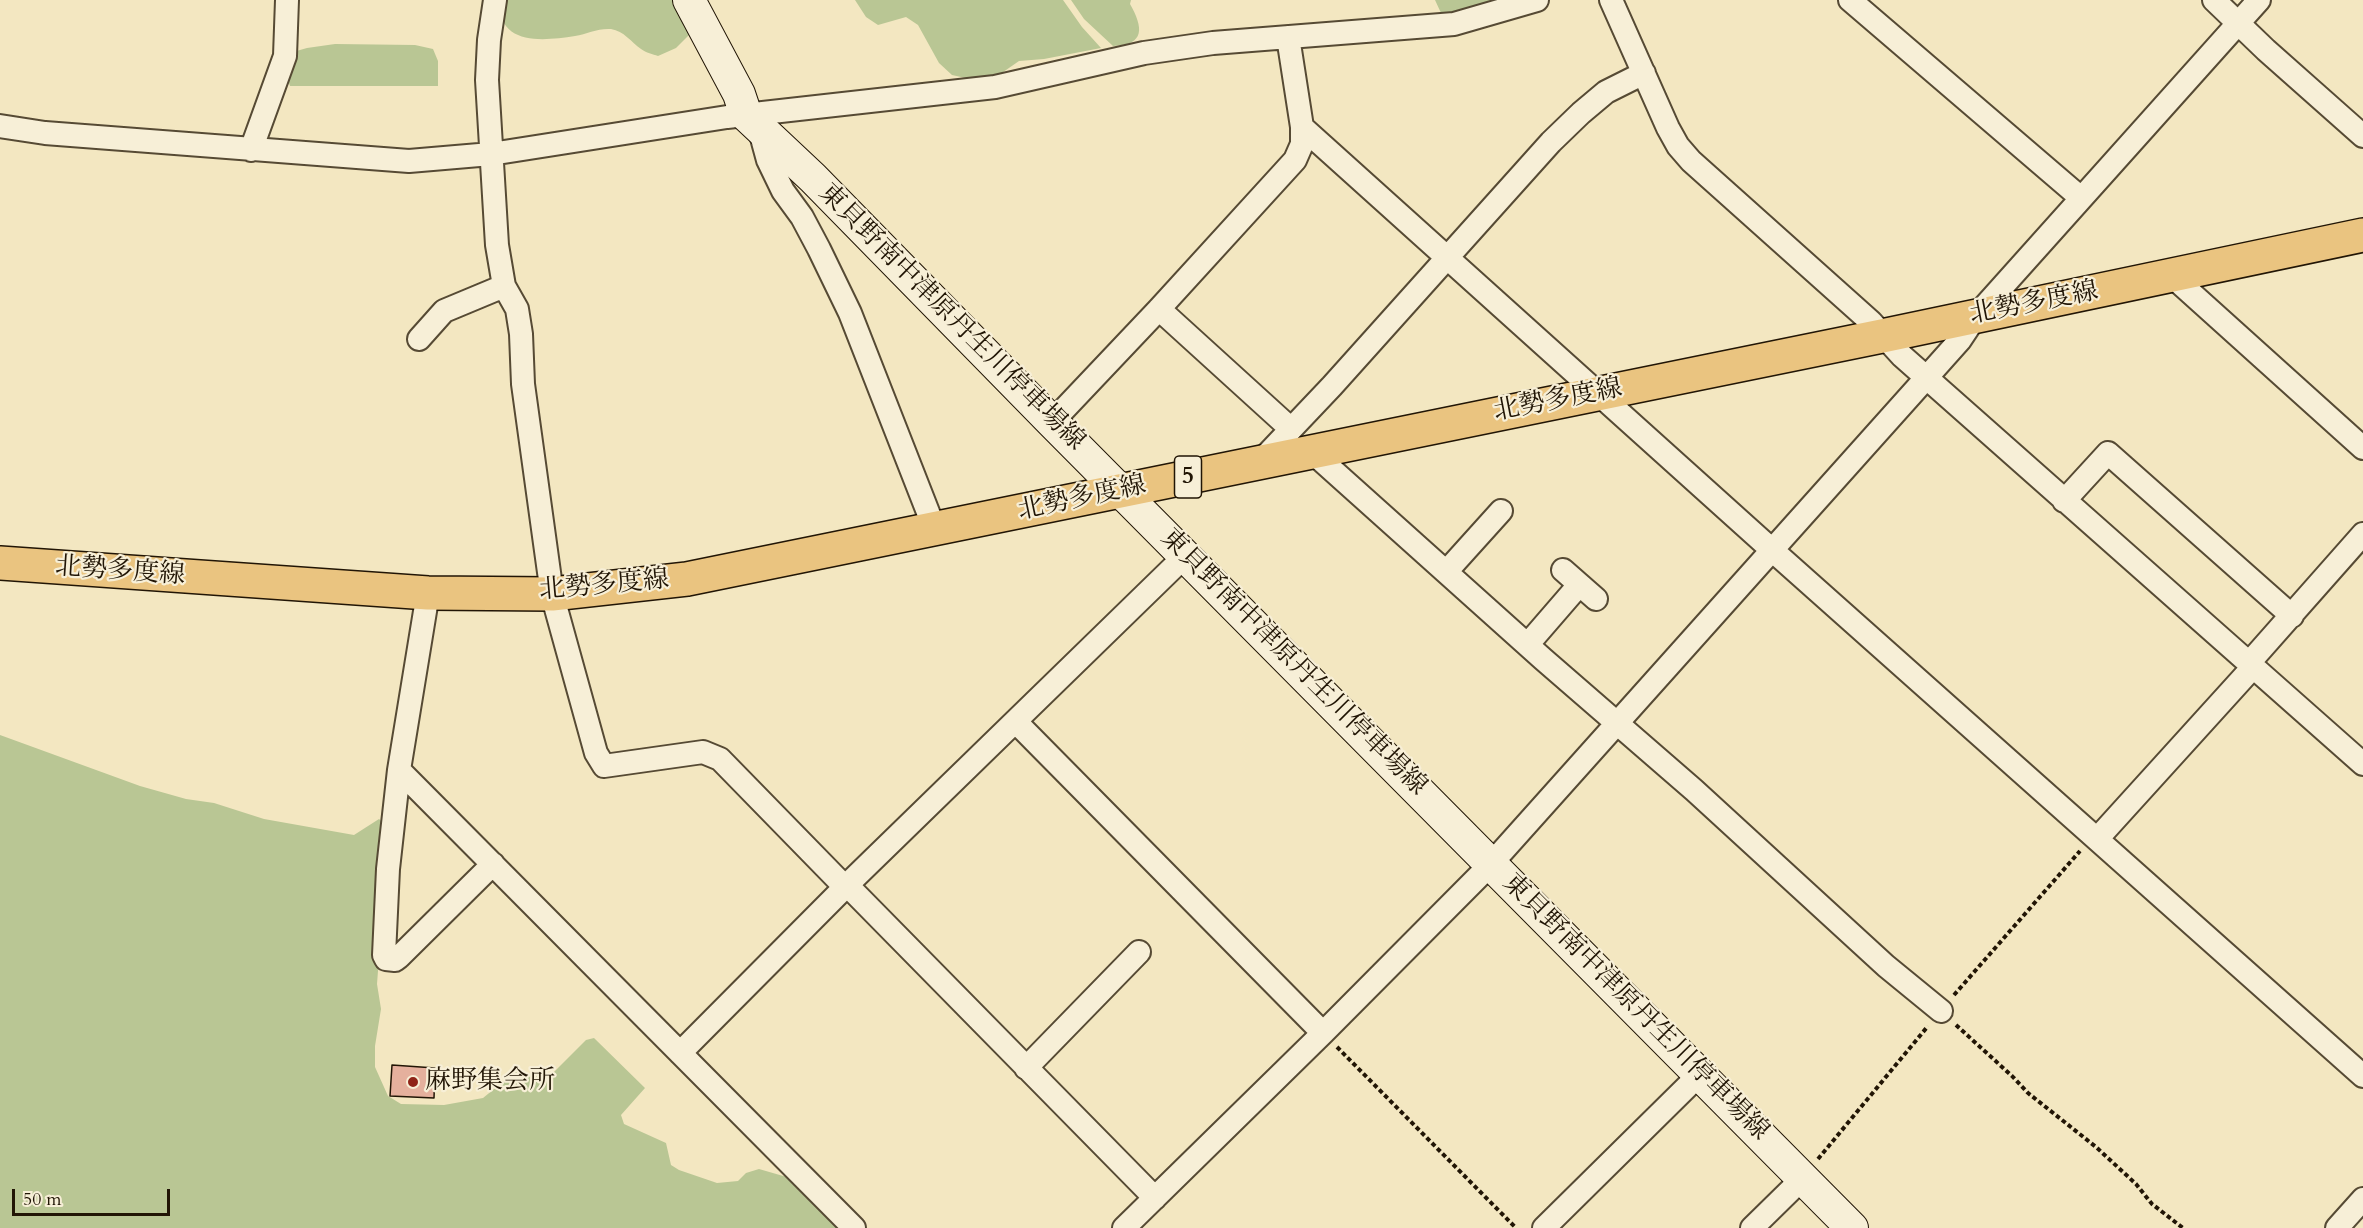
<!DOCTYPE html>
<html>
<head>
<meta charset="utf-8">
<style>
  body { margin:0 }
  #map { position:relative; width:2363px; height:1228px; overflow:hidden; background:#f3e7c1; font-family:Cardo,serif }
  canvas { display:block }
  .scale { position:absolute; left:12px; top:1189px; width:158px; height:27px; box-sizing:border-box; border:3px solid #211505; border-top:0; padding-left:8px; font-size:18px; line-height:21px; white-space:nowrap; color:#211505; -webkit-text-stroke:4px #f7efd7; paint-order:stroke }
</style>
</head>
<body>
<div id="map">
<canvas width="2363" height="1228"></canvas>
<div class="scale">50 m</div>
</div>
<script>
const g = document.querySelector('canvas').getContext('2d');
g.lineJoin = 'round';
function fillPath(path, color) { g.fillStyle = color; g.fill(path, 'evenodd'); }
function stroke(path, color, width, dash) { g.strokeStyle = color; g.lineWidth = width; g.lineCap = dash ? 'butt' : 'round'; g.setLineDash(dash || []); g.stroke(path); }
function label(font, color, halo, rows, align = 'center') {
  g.font = font + ' Cardo,"Noto Serif JP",serif'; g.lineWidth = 4.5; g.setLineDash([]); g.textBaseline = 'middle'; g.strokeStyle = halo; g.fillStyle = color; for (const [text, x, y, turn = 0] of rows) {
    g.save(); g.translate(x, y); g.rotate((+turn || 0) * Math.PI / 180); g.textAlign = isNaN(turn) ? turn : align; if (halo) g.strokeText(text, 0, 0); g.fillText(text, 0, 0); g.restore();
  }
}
const green = new Path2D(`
  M499 0H682L694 30 676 48 658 56C653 54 646 53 641 49 631 42 624 31 611 29 598 28 587 34 575 36 542 41 498 46 499 0Z
  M855 0H1063L1082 27 1101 48 1044 59 1019 61 996 77 970 79 952 75 939 63 918 25 906 17 878 25 866 17Z
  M1071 0H1131L1130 4C1143 27 1146 45 1113 46L1084 19Z
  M1435 0H1500L1453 14 1441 13Z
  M335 44 415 45 433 49 438 61V86H290L287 78 293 52 307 48Z
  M0 735 140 786 186 799 214 803 264 819 354 835 379 819 389 828 377 984 381 1009 375 1046V1067L388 1096 401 1104 444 1105 483 1098 515 1072 545 1077 552 1074 586 1040 594 1038 645 1088 621 1115 624 1124 666 1143 671 1165 679 1170 717 1183 738 1181 746 1173 759 1169 797 1180 845 1228H0Z`);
const building = new Path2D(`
  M392 1065 435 1068 434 1098 390 1096Z`);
const path = new Path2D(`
  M1954 995 2080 851
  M1956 1025 2012 1076 2028 1093 2096 1147 2136 1184 2152 1204 2183 1228
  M1337 1047 1516 1228
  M1818 1159 1928 1026`);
const minor = new Path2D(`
  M1611 0 1668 128 1678 146 1691 161 1871 322 1902 356 2363 764
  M1850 0 2081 198
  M2214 0 2266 50 2363 136
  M1288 37 1302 127 1772 550 2363 1076
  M0 126 45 133 409 161 491 154 727 117 995 87 1144 53 1213 43 1454 24 1537 0
  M759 127 768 160 783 191 802 217 819 249 850 313 935 530
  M251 150 285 56 287 0
  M2172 276 2363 448
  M504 286 517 309 521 334 523 384 552 594 596 753 604 766 703 752 720 759 845 887
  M1159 309 1291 429
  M419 339 444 311 504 286 497 245 487 80 489 40 495 0
  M1052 422 1159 309 1295 160 1302 144V127
  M1311 451 1543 659 1694 790 1886 966 1941 1011
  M1259 463 1332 386 1551 142 1581 113 1606 92 1644 73
  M2064 501 2108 453 2292 616
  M1563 570 1596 599
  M1446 572 1501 511
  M428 593 399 770 854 1228
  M1528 644 1579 585
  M2249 663 2363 534
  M1016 722 1323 1033
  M399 770 388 869 384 955 386 959 395 960 399 957 493 864
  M2097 839 2253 667
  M847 885 1155 1198
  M680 1053 847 885 1186 555
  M1026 1068 1139 952
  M1124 1228 1323 1033 1491 864 1927 377 1960 340 1976 316 2259 0
  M1544 1228 1701 1073
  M1752 1228 1803 1178
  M2337 1228 2363 1199`);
const secondary = new Path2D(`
  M689 0 739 94 746 115 813 178 1052 422 1852 1228`);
const primary = new Path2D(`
  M0 563 428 593 552 594 687 579 1882 336 2363 235`);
const markers = [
  [413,1082,6,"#8f2418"]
];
const shields = [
  [1188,477,27]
];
const shieldNames = [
  ["5",1188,477]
];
const streetNames = [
  ["北勢多度線",2034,304,-11],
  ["東貝野南中津原丹生川停車場線",951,318,45],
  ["北勢多度線",1558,401,-11],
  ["北勢多度線",1082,499,-12],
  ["北勢多度線",120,572,4],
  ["北勢多度線",604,586,-5],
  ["東貝野南中津原丹生川停車場線",1293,663,45],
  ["東貝野南中津原丹生川停車場線",1635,1008,45]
];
const poiNames = [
  ["麻野集会所",425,1082]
];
fillPath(green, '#b9c694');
fillPath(building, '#e5b09d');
stroke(building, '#211505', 1.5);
stroke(minor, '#564a34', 26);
stroke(secondary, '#211505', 34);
stroke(primary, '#211505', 36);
stroke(path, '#211505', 4, [4.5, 3]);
stroke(minor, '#f7efd7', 22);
stroke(secondary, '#f7efd7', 32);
stroke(primary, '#eac480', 33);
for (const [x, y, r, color] of markers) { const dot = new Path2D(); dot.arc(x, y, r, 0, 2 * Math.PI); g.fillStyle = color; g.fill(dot); stroke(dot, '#f7efd7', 2); }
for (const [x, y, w] of shields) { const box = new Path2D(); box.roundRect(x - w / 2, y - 21, w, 42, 4.5); g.fillStyle = '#f7efd7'; g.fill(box); stroke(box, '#211505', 1.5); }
label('bold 24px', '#211505', null, shieldNames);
label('26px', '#211505', '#f7efd7', streetNames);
label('26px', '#211505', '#f7efd7', poiNames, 'left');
</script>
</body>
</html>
